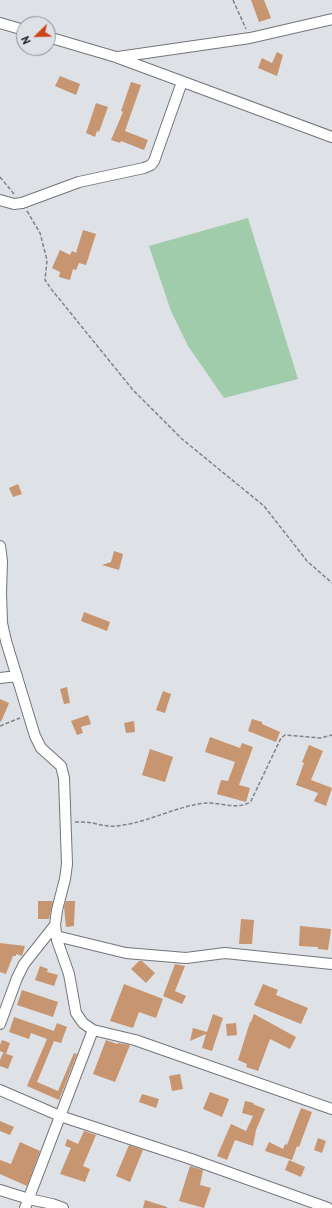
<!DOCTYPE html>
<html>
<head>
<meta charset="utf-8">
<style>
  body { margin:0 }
  #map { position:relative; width:332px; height:1208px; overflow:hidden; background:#dee1e6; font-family:"PT Sans",sans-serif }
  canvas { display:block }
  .north { position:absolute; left:16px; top:16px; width:40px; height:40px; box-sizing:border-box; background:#dee1e6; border:1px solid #8e9194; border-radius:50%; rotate:247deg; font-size:11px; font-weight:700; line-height:16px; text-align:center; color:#17181a }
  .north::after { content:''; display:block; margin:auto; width:14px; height:18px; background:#cc4418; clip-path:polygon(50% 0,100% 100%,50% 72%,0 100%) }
</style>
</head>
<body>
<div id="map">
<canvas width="332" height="1208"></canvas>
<div class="north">N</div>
</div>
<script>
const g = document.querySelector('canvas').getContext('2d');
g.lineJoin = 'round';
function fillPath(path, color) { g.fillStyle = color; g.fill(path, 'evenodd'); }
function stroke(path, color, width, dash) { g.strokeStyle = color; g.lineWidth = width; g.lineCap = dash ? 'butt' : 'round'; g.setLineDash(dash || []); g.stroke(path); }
const green = new Path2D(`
  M248 218 298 379 224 398 188 346 171 311 149 246Z`);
const building = new Path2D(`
  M251 0H264L271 18 259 22Z
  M277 52 283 55 277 76 258 68 262 58 272 63Z
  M60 76 80 84 76 95 55 86Z
  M131 82 141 85 125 131 148 140 144 150 121 141 120 143 111 140 123 112 121 111Z
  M96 103 108 107 99 132 97 131 95 137 86 133Z
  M83 230 96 234 86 265 79 263 76 270 73 269 70 280 59 277 60 272 52 268 60 250 70 255 72 251 76 253Z
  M18 484 22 494 13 497 9 488Z
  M114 551 123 554 119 570 102 565 111 562Z
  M84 612 110 622 107 631 81 621Z
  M67 687 70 703 64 704 60 689Z
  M163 691 171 694 165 713 156 710Z
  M0 699 9 703 1 722 0 721Z
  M88 715 91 724 81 727 83 733 77 735 71 721Z
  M252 719 262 722V724L280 732 276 742 248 731Z
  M134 721 135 732 126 733 124 723Z
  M210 737 240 748 242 743 253 747 239 785 250 788 246 802 217 794 221 780 228 781 235 762 205 752Z
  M309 745 323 751 311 780 332 788 326 806 314 801 318 793 296 785 304 763 302 762Z
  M150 749 173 757 165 782 142 775Z
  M38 901H53L49 919H38Z
  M66 901H75L74 926 66 927 64 907Z
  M241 919 254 920 252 944H239Z
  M300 926 331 929 328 950 318 949V947L299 946Z
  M0 943 25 946 22 956 16 954V956H13L6 974 0 972Z
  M139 961H142L155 973 146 983 131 969Z
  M175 964 185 966 175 991 186 996 182 1004 163 996Z
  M40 966 48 969 47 972 58 975 54 986 35 980Z
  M124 984 163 999 156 1018 139 1012 133 1028 110 1021Z
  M263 984 278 990 276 995 308 1008 301 1024 254 1005Z
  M22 990 58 1002 53 1017 17 1005Z
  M213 1014 223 1018 212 1051 202 1048 206 1034 190 1041 193 1028 207 1032Z
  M254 1014 296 1037 290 1049 270 1039 258 1071 246 1067 247 1064 238 1060 250 1022H251Z
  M14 1017 54 1031 57 1023 67 1027 61 1043 54 1041 37 1082 58 1091 74 1053 77 1054 59 1100 27 1086 47 1039 31 1033 29 1039 9 1032Z
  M236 1023 237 1035 227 1036 226 1024Z
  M2 1040 10 1043 6 1054 0 1051V1045Z
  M106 1040 117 1044 118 1043 130 1045 115 1082 93 1074Z
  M3 1053 13 1056 8 1069 0 1066V1060Z
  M180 1074 183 1089 172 1091 169 1076Z
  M210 1092 229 1099 222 1117 203 1109Z
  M142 1094 159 1099 156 1108 139 1102Z
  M245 1101 254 1103 253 1104 265 1109 256 1130 253 1146 235 1140 227 1160 217 1156 231 1124 246 1131 253 1116 242 1113Z
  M301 1108 312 1112 299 1147 297 1146 292 1160 265 1151 269 1142 283 1149 285 1144 287 1145Z
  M0 1121 14 1127 10 1135 0 1131Z
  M84 1131 96 1135 83 1166 90 1169 85 1182 60 1174 71 1148 65 1146 67 1139 78 1144Z
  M318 1138 326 1141 322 1153 314 1150Z
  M20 1142 40 1151 27 1186 0 1174V1160L11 1164Z
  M129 1145 143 1150 130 1182 116 1176Z
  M289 1160 305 1167 301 1177 285 1170Z
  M190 1166 203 1170 200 1185 211 1188 204 1208 179 1201Z
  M145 1200 167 1207V1208H143Z`);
const path = new Path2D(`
  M233 0 246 29
  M0 177 14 194
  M27 211 40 233 47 260 45 280 52 290 133 390 182 439 264 506 307 561 332 583
  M0 726 20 718
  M75 822C81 822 87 822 93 823 101 825 109 827 117 826 147 823 176 806 206 803 220 802 239 811 251 801L281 738 285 735 320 738 332 735`);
const minor = new Path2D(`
  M0 23 24 30
  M48 37 116 57 332 137
  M118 57 250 38 332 19
  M0 200 14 204 22 203 79 182 144 168 151 165 154 161 182 82
  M0 546 2 561 1 593 2 623 6 641 35 736 41 748 61 766 64 778 67 864 65 879 57 910 55 925 57 940 69 974 76 1013 83 1023 93 1030 135 1040 332 1109
  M0 678 17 676
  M56 936 126 953 186 958 225 953 332 964
  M0 1024 17 978 24 964 55 925
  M0 1090 60 1116 191 1159 328 1208
  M0 1190 29 1199 52 1204 63 1208
  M25 1208 93 1030`);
fillPath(green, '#a0ccac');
fillPath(building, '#c7956f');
stroke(minor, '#727579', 12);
stroke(path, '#818387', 1.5, [4, 2]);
stroke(minor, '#fff', 10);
</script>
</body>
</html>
